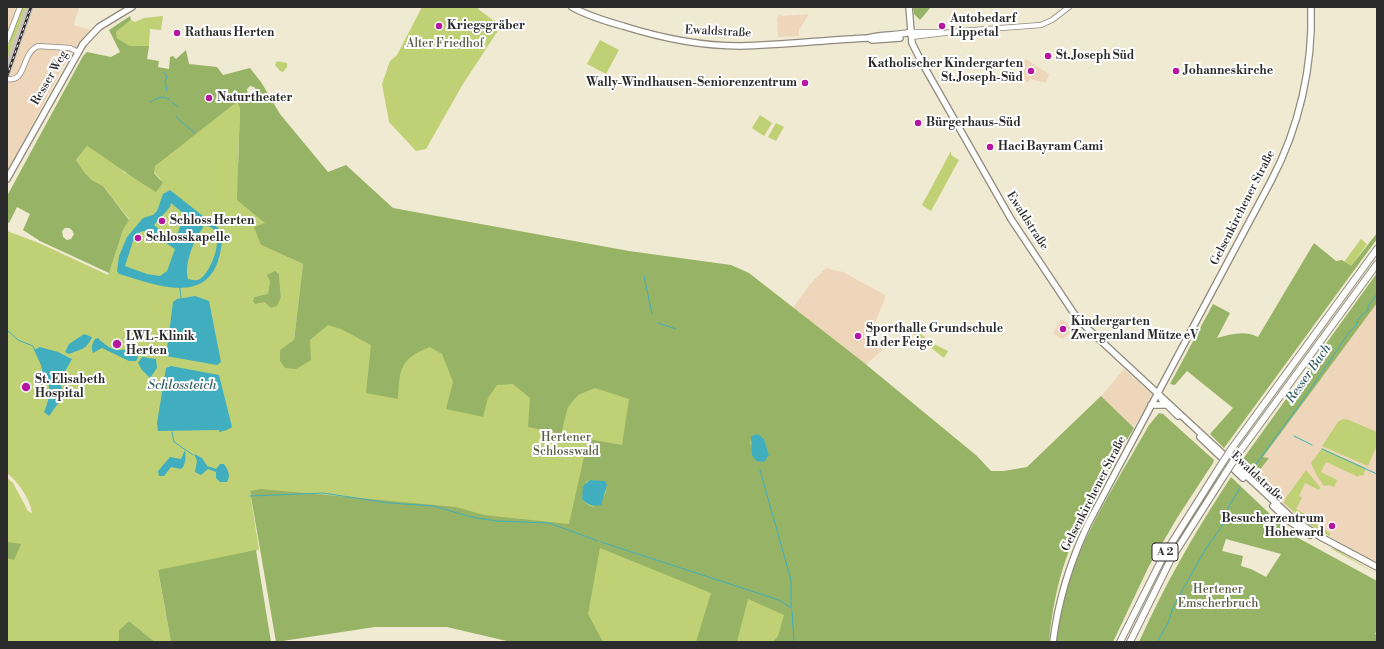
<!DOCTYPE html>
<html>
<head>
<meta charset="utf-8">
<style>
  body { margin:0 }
  #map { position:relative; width:1384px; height:649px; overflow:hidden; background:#f1ead2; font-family:"Libre Bodoni",serif }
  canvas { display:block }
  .frame { position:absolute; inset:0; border:8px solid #2b2b2b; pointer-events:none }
</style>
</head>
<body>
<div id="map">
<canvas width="1384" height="649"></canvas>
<div class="frame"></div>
</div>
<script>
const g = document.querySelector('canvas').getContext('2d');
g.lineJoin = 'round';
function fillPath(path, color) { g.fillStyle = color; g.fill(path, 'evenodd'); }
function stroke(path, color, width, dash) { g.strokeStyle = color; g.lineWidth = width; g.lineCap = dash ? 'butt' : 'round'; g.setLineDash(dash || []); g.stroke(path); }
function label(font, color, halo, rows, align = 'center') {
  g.font = font + ' "Libre Bodoni",serif'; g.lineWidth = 4; g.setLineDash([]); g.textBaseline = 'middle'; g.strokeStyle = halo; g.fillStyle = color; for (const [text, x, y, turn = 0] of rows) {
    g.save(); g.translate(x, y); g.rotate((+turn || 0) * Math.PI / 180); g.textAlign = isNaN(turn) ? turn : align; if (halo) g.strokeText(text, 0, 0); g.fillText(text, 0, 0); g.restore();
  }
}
const built = new Path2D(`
  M7 7H18L7 35Z
  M34 7H79L74 25 91 30 70 54 7 172V83Z
  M780 14 782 16 809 14 799 30V36L778 37 777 18Z
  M1026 59 1049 74 1046 83 1030 79 1029 82 1015 80 1019 68Z
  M826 268 843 272 885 295V298L875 323 874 335 882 350 866 365 793 308 810 284Z
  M1376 303H1377V564L1304 521 1286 507 1255 476 1269 458 1263 457Z
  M1061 319 1068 324 1073 331 1062 339 1053 333Z
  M1124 369 1152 394 1144 412 1133 427 1101 396Z`);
const industrial = new Path2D(`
  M26 7H34L7 83V60Z`);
const green = new Path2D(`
  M22 7H26L7 60V49Z
  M422 7H479L478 9 501 26 463 84 426 149 416 151 389 122 382 84 390 61 397 55Z
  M163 16 161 30 150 29 149 46H130L117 38 116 32 131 20 135 22 144 18Z
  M600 40 619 50 606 74 587 64Z
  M277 61 287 63V67L283 72 280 71 275 65Z
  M237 102 240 108 238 161 265 223 261 245 303 264 294 340 295 342 393 216 987 474 1086 510C1068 552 1050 596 1048 642H541L250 492 259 550 158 571 171 642H155L129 621 119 630V642H7V478L13 483 28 511 32 513C30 498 18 482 7 473V231L39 243 108 275 123 230 129 219 103 186 92 180 85 173 76 160 87 146 114 162 125 173 161 180 154 172V166ZM279 274 281 297 271 308 264 302 253 301 254 297 268 295 270 281Z
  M760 115 772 123 764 136 752 128Z
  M776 123 784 127 776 141 768 137Z
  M951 151V155L959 160 931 211 922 205Z
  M1361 239 1367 244 1351 266 1344 262Z
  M916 330 932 343 948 351 944 358 912 333Z
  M1343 419 1349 420 1377 432V445L1368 466 1322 446 1338 422Z
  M1322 448 1366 468 1363 476 1360 475 1358 477 1326 462 1321 472 1337 480 1334 487 1329 485 1324 486 1317 476 1311 463Z
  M1306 470 1320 487 1319 490 1305 483 1299 496 1302 498 1296 509 1315 520 1314 523 1331 534 1329 536 1304 521 1284 503 1285 499Z
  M1330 548 1335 549 1377 574Z`);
const forest = new Path2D(`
  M913 7H931L920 20 914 14Z
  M130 16 131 20 116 32 117 38 130 46H149L147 59 159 61 158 67 169 69 170 57 173 56 176 59 186 50 189 64 217 67 223 75 250 68 261 82 280 114 328 172 346 165 393 208 629 251 731 265 749 273 863 362 977 456 991 471H1004L1027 467 1101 396 1134 428C1109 471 1081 514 1065 561 1057 586 1051 616 1049 642H773L778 636 784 615 748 599 737 642H696L711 593 600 548 588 614 603 642H511L447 627H375L276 642 250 491 261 489 456 507 484 515 569 524 588 439 622 445 629 399 595 388 578 395 568 407 561 434 528 427 530 398 513 384 497 385 488 398 483 417 446 409 453 382 442 354 430 347C399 359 400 369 398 399L366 393 371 345 341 329 328 325 310 340 311 360 296 369 285 368 280 361V350L294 340 303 264 261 245 254 227 265 223 237 200 240 108 237 102 155 166 154 173 163 183 156 192C132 178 111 161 87 146L76 160 85 173 92 180 103 186 129 220 123 230 109 273 40 241 23 230 30 214 17 207 9 223 7 222V196L83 56 87 52 111 57 120 52 109 30ZM250 86 254 87 257 91 256 95 252 97 248 96 247 89ZM65 228H69L72 230 74 234 71 239 67 240 63 237 62 231ZM758 434 764 439 769 455 762 462 752 453V447L750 442ZM590 480 605 482C610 493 601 500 594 507L588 505 582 499 586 482Z
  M1377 233V239L1224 448 1210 434 1233 408 1187 371 1175 385 1170 384 1213 304 1230 313 1217 338C1231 334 1245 330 1258 337L1314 243 1336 261 1342 260 1351 266Z
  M275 271 279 274 281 297 277 306 271 308 264 302 255 304 253 301 254 297 268 294 270 281 267 275Z
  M1377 273V303L1263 457 1269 458 1255 476 1240 463Z
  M1159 413 1163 414 1214 460 1213 463 1177 518 1149 566 1113 642H1056C1059 626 1061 610 1065 594 1079 539 1121 475 1149 425Z
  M1231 477 1291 534 1377 581V630L1375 634 1377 635V642H1139C1165 584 1196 530 1231 477ZM1226 539 1281 554 1266 577 1251 569 1241 566 1243 556 1222 551Z
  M7 542 21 544 14 560 7 558Z
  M256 550 271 642H171L158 570Z
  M129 621 155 642H119V630Z`);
const water = new Path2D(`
  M170 190 222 231C223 241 221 251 218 261 203 306 151 283 119 274L117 271 119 256 127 237 143 218 153 215 157 211 163 194ZM171 203 184 214 181 219 182 220 175 242 154 225 170 207ZM204 226C229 225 213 271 200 279 196 281 192 280 188 279 184 262 194 240 204 226ZM144 231 152 234 175 249 167 271 160 276 147 274 125 266 134 238 140 232Z
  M195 296 209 301 221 362 217 365 166 356 173 302 177 299Z
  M84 334 92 337C86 351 80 349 69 354L65 352 69 344Z
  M98 338C104 344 112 351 121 350 126 350 128 348 134 349L138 358 136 361H129L102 348 93 353C91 347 92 344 95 339Z
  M40 347 58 352 72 359 59 382 65 394 49 416 44 412C49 401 51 390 47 379L43 377 41 365 34 350Z
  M142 357 156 359 157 368 150 378 142 370 138 363Z
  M171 366 219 375 232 427 227 430 219 432V430L158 431 157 423 166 368Z
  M758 434 764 439 769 455 764 462 756 461 752 455 751 436Z
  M185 450C186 455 186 466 181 469L171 467 164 476H159L158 471 170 457 181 459Z
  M194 454 202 458 207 466 216 469 220 464H224C228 470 231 475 227 482H220L216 478V472L208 469 201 475 195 472 197 461Z
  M590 480 605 481 607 485 601 505C592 507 588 505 582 499L583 486Z`);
const stream = new Path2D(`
  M164 72 167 77 165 81 167 91
  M151 102C158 97 163 95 170 100
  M172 102 178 107
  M177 116V118L195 133
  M644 276 652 314
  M180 288 181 298
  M658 323 676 329
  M7 330 18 340 33 346 35 350
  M172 432 174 442 193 455
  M1294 436 1312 445
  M1322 449 1377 474
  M1256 464 1305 397 1350 331 1356 326 1358 319 1368 310V306L1377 294
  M760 470 791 580V607
  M250 496 323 493 389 503 434 506 471 517 497 521 549 523 598 541
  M601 542 779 600 791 608
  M792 611 794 642
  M1157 642 1168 623 1174 605 1205 550 1222 526 1229 506 1240 488`);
const minor = new Path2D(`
  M911 32H942
  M911 37 961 31 1041 25 1052 20 1069 7
  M7 41 20 7
  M7 79C27 83 21 53 38 46L70 48 78 52`);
const major = new Path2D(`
  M572 7C588 16 605 21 623 26 661 38 700 46 740 46 783 45 826 40 868 38 882 34 897 36 911 32
  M909 7 912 43 921 61 1011 219 1075 315 1086 327 1292 518 1319 536 1377 567
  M869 38 872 40 900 38
  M7 179 83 44 99 27 132 7
  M1159 394 1162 400 1178 416
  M1151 405H1167
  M1200 437 1243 478
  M1273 506 1289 521 1310 535
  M1053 642C1058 601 1070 562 1088 524L1271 181C1299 128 1313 67 1311 7`);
const highway = new Path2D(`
  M1232 448 1377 249
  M1238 454 1377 264
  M1120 642 1164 555 1219 468
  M1130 642 1171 559 1225 474`);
const rail = new Path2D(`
  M7 76 31 7`);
const highwayBridge = new Path2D(`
  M1219 468 1232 448
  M1225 474 1238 454`);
const markers = [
  [439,26,4,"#b5179e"],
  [942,26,4,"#b5179e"],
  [177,33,4,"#b5179e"],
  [1048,56,4,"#b5179e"],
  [1031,71,4,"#b5179e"],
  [1176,71,4,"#b5179e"],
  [805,83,4,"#b5179e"],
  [209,98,4,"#b5179e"],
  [918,123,4,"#b5179e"],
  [990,147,4,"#b5179e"],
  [162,221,4,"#b5179e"],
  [138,238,4,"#b5179e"],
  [1063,329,4,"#b5179e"],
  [858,336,4,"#b5179e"],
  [117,344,5,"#b5179e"],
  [26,387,5,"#b5179e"],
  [1332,526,4,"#b5179e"]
];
const shields = [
  [1165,552,26]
];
const shieldNames = [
  ["A 2",1165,552]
];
const poiNames = [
  ["Autobedarf",950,19],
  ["Lippetal",950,33],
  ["Kriegsgräber",447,26],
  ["Rathaus Herten",185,33],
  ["St. Joseph Süd",1056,56],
  ["Katholischer Kindergarten",1023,64,"right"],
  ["St. Joseph-Süd",1023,78,"right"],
  ["Johanneskirche",1184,71],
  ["Wally-Windhausen-Seniorenzentrum",797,83,"right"],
  ["Naturtheater",217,98],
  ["Bürgerhaus-Süd",926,123],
  ["Haci Bayram Cami",998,147],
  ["Schloss Herten",170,221],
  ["Schlosskapelle",146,238],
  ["Kindergarten",1071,322],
  ["Zwergenland Mütze eV",1071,336],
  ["Sporthalle Grundschule",866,329],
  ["In der Feige",866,343],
  ["LWL-Klinik",126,337],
  ["Herten",126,351],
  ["St. Elisabeth",35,380],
  ["Hospital",35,394],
  ["Besucherzentrum",1324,519,"right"],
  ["Hoheward",1324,533,"right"]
];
const streetNames = [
  ["Ewaldstraße",718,32,3],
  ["Resser Weg",50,78,-60],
  ["Gelsenkirchener Straße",1243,208,-63],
  ["Ewaldstraße",1027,221,57],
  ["Ewaldstraße",1257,477,43],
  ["Gelsenkirchener Straße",1094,494,-63]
];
const parkNames = [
  ["Alter Friedhof",445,44],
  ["Hertener",566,438],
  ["Schlosswald",566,452],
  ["Hertener",1218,590],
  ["Emscherbruch",1218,604]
];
const waterNames = [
  ["Resser Bach",1309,374,-55],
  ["Schlossteich",182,386]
];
fillPath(built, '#eed6bb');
fillPath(industrial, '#ccc2b9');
fillPath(green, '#bfd174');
fillPath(forest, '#97b366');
fillPath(water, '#41aebf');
stroke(stream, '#41aebf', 1);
stroke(minor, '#8e8a7e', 6);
stroke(major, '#8e8a7e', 8);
stroke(highway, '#8e8a7e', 8);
stroke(minor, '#fff', 4.5);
stroke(major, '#fff', 5.5);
stroke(highway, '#fff', 6);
stroke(rail, '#2b2b2b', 2.5);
stroke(rail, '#fff', 1, [3]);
stroke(highwayBridge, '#8e8a7e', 8, []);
stroke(highwayBridge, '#fff', 6);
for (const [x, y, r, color] of markers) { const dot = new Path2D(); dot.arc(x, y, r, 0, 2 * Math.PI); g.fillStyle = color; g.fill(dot); stroke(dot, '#fff', 1.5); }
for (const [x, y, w] of shields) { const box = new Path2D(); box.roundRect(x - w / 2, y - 9, w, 18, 3); g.fillStyle = '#fff'; g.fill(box); stroke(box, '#2b2b2b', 1); }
label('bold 11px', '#2b2b2b', null, shieldNames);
label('bold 12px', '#2b2b2b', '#fff', poiNames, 'left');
label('12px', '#2b2b2b', '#fff', streetNames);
label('12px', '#575d41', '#fff', parkNames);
label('italic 13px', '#345f66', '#fff', waterNames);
</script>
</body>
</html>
